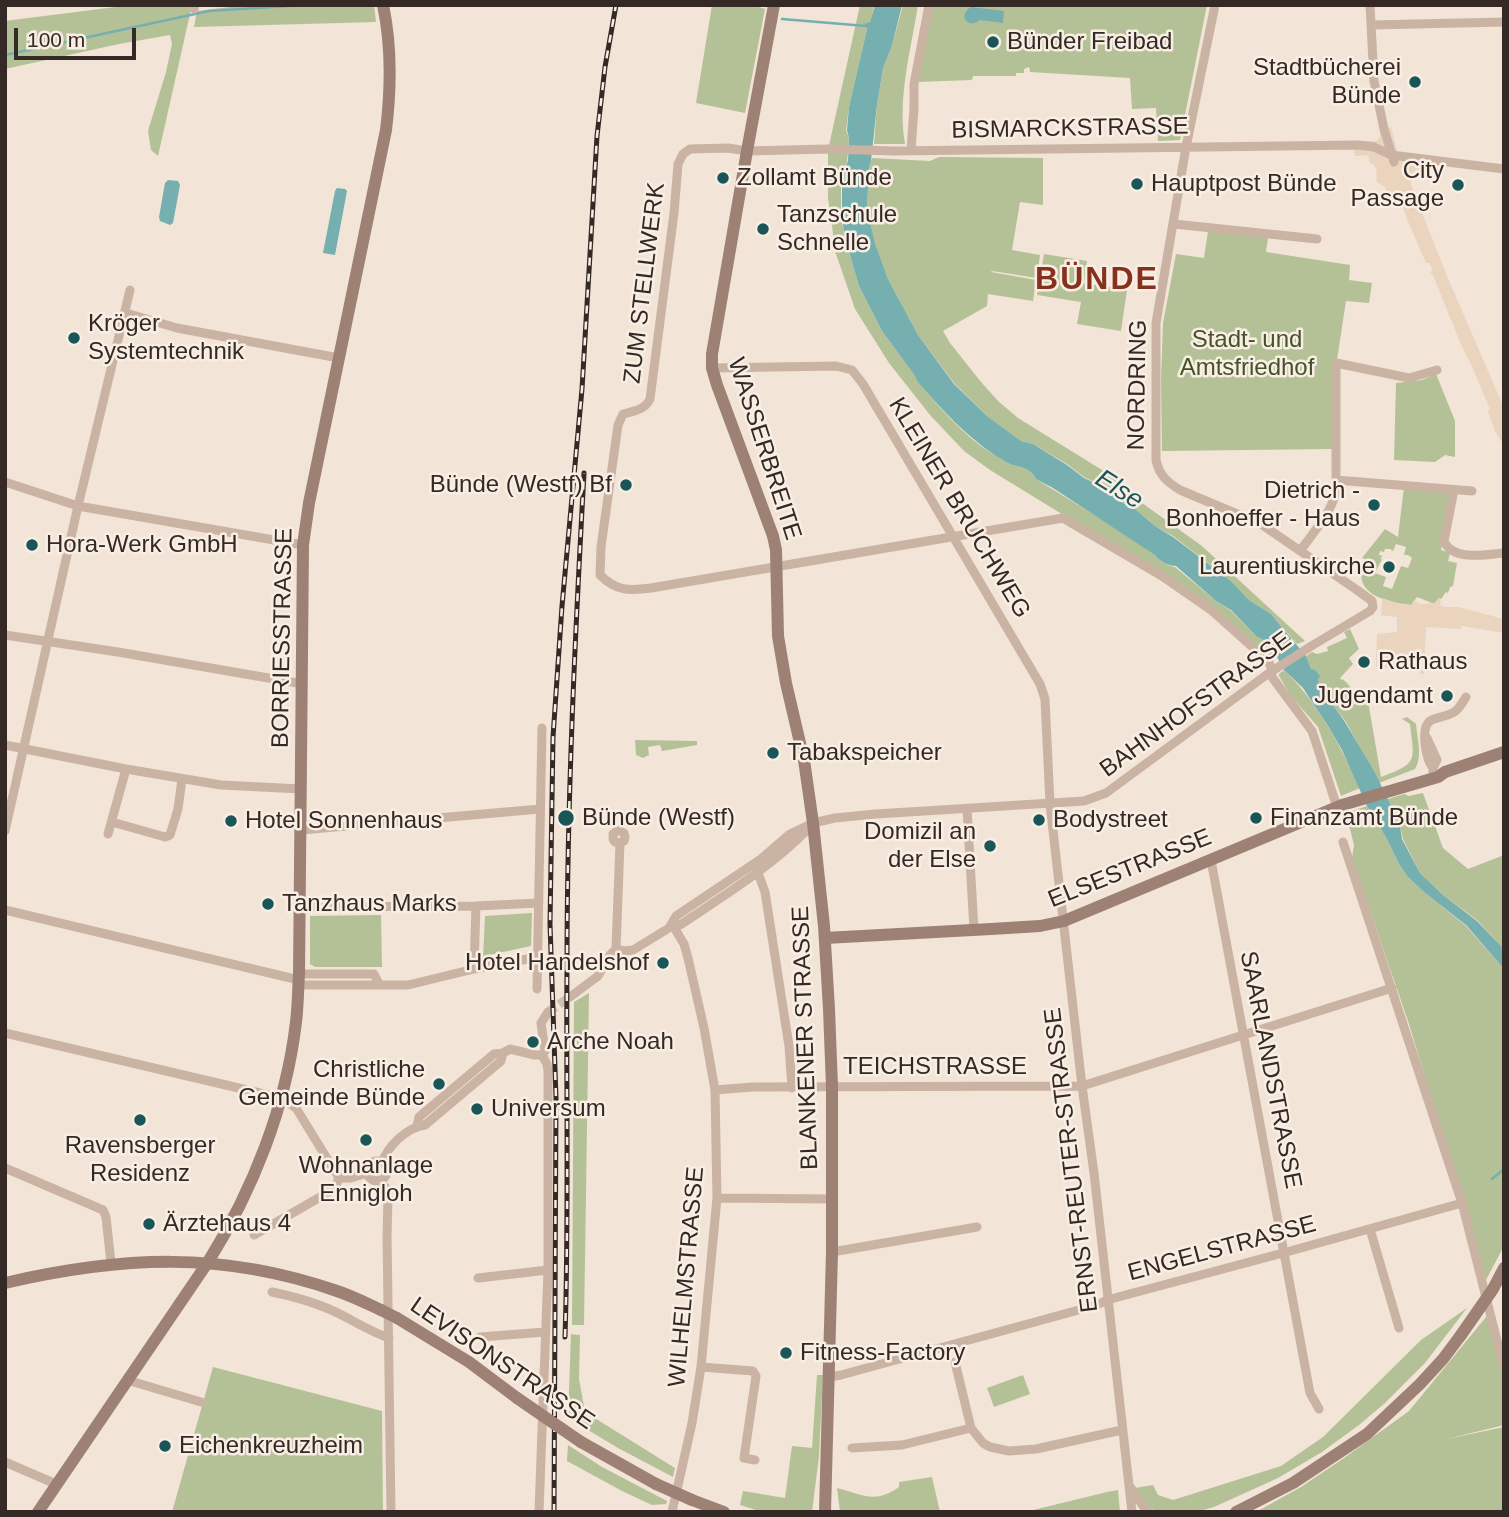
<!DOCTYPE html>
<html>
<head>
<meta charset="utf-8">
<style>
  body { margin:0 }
  #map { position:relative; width:1509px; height:1517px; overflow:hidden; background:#f2e4d7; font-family:Arial,sans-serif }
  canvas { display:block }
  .frame { position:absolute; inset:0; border:7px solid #342925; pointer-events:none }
  .scale { position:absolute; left:14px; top:28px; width:122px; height:32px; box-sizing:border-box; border:4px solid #342925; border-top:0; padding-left:9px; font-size:21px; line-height:24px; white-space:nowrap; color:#342925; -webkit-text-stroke:5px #f9eee3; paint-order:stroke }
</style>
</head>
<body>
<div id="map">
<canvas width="1509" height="1517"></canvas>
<div class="frame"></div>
<div class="scale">100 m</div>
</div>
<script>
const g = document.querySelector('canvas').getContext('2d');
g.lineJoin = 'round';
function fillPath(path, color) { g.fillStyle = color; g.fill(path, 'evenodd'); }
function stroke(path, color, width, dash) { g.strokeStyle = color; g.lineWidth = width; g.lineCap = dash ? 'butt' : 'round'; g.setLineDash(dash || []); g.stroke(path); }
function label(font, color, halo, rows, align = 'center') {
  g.font = font + ' Arial,sans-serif'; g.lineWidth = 5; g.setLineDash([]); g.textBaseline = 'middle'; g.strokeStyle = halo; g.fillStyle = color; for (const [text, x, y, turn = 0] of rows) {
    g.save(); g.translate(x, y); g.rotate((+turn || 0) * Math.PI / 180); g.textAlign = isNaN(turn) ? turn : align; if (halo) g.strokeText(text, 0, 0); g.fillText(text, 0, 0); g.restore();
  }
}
const green = new Path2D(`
  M131 5H192L158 156 151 150 148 131 166 72 172 44 170 35 119 44 5 69V21Z
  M246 5 278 7 374 5 376 22 194 27 197 11Z
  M712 5H752L765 9 745 113 696 103Z
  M860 5H874C873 11 872 16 870 22L864 25 867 29 849 107 846 130 849 138 847 162 841 174V215L844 234 859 286 882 331 915 376 917 381C939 407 962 434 991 453 997 456 1003 461 1010 464 1021 468 1030 467 1036 479L1130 537 1155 555C1158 561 1169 566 1175 567L1216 601 1230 610 1256 636 1272 645 1276 657 1272 662 1226 620 1065 516 990 470 964 451 930 415 889 363 855 309 836 254 828 198V150Z
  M903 5H918C911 50 897 98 905 144H874L877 105 883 68 892 46Z
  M931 5H1207L1180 140 1158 141 1156 108 1132 109 1130 78 1030 72 1029 67 1024 69V73H1016V76H973L972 80 917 82Z
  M939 157 1043 158V205L1020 202 1012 250 1040 255 1037 278 992 271 991 272 1036 280 1033 301 988 294 987 306 943 331 950 343 981 382 998 401 1018 418 1123 483 1128 493 1202 546 1305 641 1297 644 1271 614 1249 600 1231 581 1173 536 1155 526 1135 509 1123 503 1107 488 1084 477 1067 464 1033 444 1021 441 987 416 954 383 918 335 888 279 875 243 867 208 869 168 872 158 930 161Z
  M1208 231 1268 238 1266 252 1350 265 1349 280 1372 283 1369 303 1346 301 1337 360H1332V449L1162 451 1161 380 1163 323 1176 254 1204 258Z
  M1044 254 1087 261 1084 283 1127 290 1121 331 1077 324 1081 302 1037 295Z
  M1436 374 1455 421V457L1445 455 1435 462 1394 460 1396 383 1422 380Z
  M1404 487 1449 491 1452 495 1441 550 1450 553 1448 561 1457 563 1453 586 1450 587 1448 593 1446 592 1441 599 1439 598 1436 603H1432L1417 597 1411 605C1395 603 1368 599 1362 581 1360 575 1364 565 1365 559L1362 558 1385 529 1398 537ZM1396 544 1406 547 1404 555H1408L1412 558 1408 568 1401 566 1392 589 1383 586 1386 577 1375 573 1382 559 1380 558 1383 556 1379 555 1380 551 1384 552 1385 549H1390L1393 551Z
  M1350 629 1359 649 1349 658 1353 664 1340 678 1342 680 1343 679 1355 692 1357 701H1368L1381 777C1419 763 1414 761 1410 724L1402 719 1407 717 1416 724C1417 738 1423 756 1415 769L1379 783 1346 722 1318 685V679L1311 669 1306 656 1312 652 1317 654 1328 651 1327 647 1347 638 1344 632Z
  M1284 670C1319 704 1339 744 1360 788L1341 796 1318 727 1291 696 1279 676V674Z
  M635 740 697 741V745L662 751 660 745 648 747 649 755 643 758 636 755Z
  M1423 793 1443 848 1468 869 1504 855V949L1477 920 1443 895 1420 873 1403 839 1400 826 1388 799 1404 794 1409 796Z
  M1367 806 1388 841 1399 864 1408 877 1425 893 1465 925 1504 969V1246L1486 1280 1409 1024 1352 858 1354 845 1346 813Z
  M532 913 531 946 489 955V959L483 958 485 916Z
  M381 915 382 967H315L310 964V916Z
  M589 993 584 1325H572L574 1002Z
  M1467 1308 1425 1363 1385 1403 1359 1425 1322 1452 1278 1478 1214 1507 1196 1512H1157L1148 1506 1135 1488 1153 1485 1158 1495 1173 1500 1281 1466 1323 1437 1421 1340Z
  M1486 1317 1489 1318 1504 1378V1425L1447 1439 1504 1427V1512H1256L1301 1487 1344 1458 1409 1411Z
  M571 1334 580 1335 579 1379 585 1412 675 1468 673 1477 618 1448 568 1418Z
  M213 1367 382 1411 383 1512H172Z
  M817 1375H823L819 1456 812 1512H762L740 1505 743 1491 785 1498 792 1446 812 1448Z
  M1023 1375 1030 1394 994 1407 987 1388Z
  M568 1445 602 1467 667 1501 666 1504 652 1505 622 1491 567 1461Z
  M932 1477 940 1512H840L837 1488C864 1495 875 1504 899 1487V1482Z
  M1118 1490 1120 1512H1025L1107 1492Z`);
const plaza = new Path2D(`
  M1391 127 1397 151 1401 153 1417 155 1422 168 1419 169 1418 172 1412 178 1411 185 1447 276 1504 408V446L1495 431 1488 412 1490 409 1470 362 1462 347 1433 275H1431L1430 273 1433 270 1429 263H1426L1407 219 1398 192 1387 195 1385 187 1377 182 1376 175 1377 170 1374 165 1370 163 1368 155 1355 156V153H1353L1361 141H1376L1380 137V131Z
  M1382 598 1400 604 1411 605 1415 601 1421 604 1434 603 1439 598 1441 599 1440 605 1444 607H1458L1504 619V633L1462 626 1461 629 1426 627 1424 674H1420V669L1376 667 1377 634 1397 632V617L1381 615Z`);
const water = new Path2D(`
  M875 5H902L892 46 883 68 877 105 871 161 869 168 867 208 875 243 888 279 918 335 954 384 987 416 1021 441 1033 444 1067 465 1084 478 1106 488 1123 503 1135 509 1155 526 1173 537 1231 581 1249 600 1271 614 1306 656 1311 669 1315 670 1320 676 1318 679 1319 685 1345 722 1375 773 1391 805 1400 826 1402 839 1420 873 1443 895 1477 921 1504 949V969L1466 925 1425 893 1408 877 1399 864 1388 841 1367 806 1342 750 1328 726 1303 688 1284 670 1277 657 1272 645 1256 636 1231 610 1216 601 1176 566C1169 566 1158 561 1155 555L1053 488 1036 479C1030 467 1021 468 1010 464 1005 462 1000 458 996 456 965 435 941 409 917 381L915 376 882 331 859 286 844 234 842 215V174L848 161 849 138 847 130 849 107 867 29 864 24 870 22Z
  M971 7 1004 11 1003 23 980 20C968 30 957 15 971 7Z
  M168 180 178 181 180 185 173 223 170 225 160 221 159 217 165 183Z
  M337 188 345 189 347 191 335 255 323 253 335 191Z`);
const stream = new Path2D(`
  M782 19 866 26
  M5 55 209 11 306 5
  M1492 1179 1504 1169`);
const streetTunnel = new Path2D(`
  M548 1012 570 997`);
const street = new Path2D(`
  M1215 5 1186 147 1156 323V460C1159 475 1167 482 1180 490L1261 524 1357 590 1372 601 1373 607
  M1370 5 1374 81 1384 129 1394 162
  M194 9 195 5
  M1371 25 1504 22
  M911 151 914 108V84L929 5
  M1174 224 1317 239
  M126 313 177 328 339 358
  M712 368 836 366 852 370 863 384 1040 684 1045 699 1050 804 1082 1086 1094 1173 1132 1512
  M1437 370 1409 378 1336 363V480L1472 491
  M5 482 78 506 303 545
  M1454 490 1444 541C1452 561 1486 555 1503 553
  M1300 551C1314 531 1340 504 1336 480
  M5 635 118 652 303 684
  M1273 671 1268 661 1211 610 1162 576 1063 518 651 588C629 591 616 591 600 575L601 547 618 425 623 414C634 411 645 410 650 399L674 213 678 164 683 154 690 149 728 148 747 151 828 149 894 151 1359 145 1374 147 1391 155 1504 169
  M1269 673 1312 731 1337 807
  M1427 738 1437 760 1433 768V773
  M5 745 126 769 221 785 301 789
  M1433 768C1426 760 1420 728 1430 721 1432 719 1438 718 1441 717 1457 713 1458 710 1466 697
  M967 808 974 930
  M112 822 165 837 170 835 178 809 182 779
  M301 830 540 809
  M5 831 78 506 130 290
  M108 834 126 769
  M1343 842 1462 1203 1504 1368
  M1211 860 1310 1393 1319 1409
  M758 873 765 892 789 1046 792 1088
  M300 907 476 906 539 903
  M5 910 299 980
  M672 924 680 925C725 895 771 867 809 828
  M616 949 625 951 633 950 669 928 676 916 761 859 790 834 813 823 835 818 876 814 1084 801 1106 793 1269 673 1313 645 1370 611 1373 607
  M616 949 620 843 624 841 625 837 624 833 618 830 613 834V839L615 842 620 843
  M474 969 476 906
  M299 974H374L379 984
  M299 985H408L474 969 538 957
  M537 989 542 728
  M570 997 598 976 610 955 616 949
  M5 1033 281 1098 296 1108 339 1178
  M542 1055 545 1051 541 1023 548 1012
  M715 1090 752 1087 1082 1086 1392 988
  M417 1126 419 1117 494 1054 503 1053 510 1049 535 1055H542
  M367 1171a10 10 0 1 1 20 0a10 10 0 1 1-20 0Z
  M382 1162C389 1145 406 1128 425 1125L501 1061 503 1053
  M5 1168 103 1210 106 1217 111 1263
  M378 1180 386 1188 388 1198 387 1236 391 1512
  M717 1198 832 1199
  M1370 1229 1399 1328
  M254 1235 329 1192 336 1185 339 1178H351L367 1173
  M832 1252 977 1227
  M478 1278 548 1270
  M272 1292C292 1296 310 1301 329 1309 350 1318 368 1331 389 1338
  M480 1337 545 1332
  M955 1362 971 1428 983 1443 990 1447 1009 1451 1036 1449 1122 1430
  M701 1367 753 1371 756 1376 744 1458 755 1460
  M830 1377 841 1375 1097 1305 1107 1300 1283 1253 1462 1203
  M127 1380 201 1402
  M852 1448 902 1445 971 1428
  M5 1462 56 1484
  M1131 1488 1145 1509 1149 1512
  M539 1512 548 1270V1071L547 1064 542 1055
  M672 1512 692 1423 701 1367 717 1198 715 1090 704 1028 688 958 684 944 672 924`);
const secondary = new Path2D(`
  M774 5 747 151 712 354V368L717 385 773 536 776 550 778 636 786 683 804 760 813 823 824 926 829 1009 832 1087V1252L825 1512
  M825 938 991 929 1040 926 1064 921 1342 805 1438 777 1445 772 1504 752
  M5 1283C122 1256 222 1251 337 1291 352 1296 366 1303 381 1310
  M397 1318 469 1362 517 1398
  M581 1442 656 1484
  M692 1500 724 1512
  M38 1512 208 1262C253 1190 286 1107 296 1022 298 1006 298 990 299 974L303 545 309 503 386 130C391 89 392 47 383 5
  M1236 1512 1293 1483 1367 1434 1420 1384 1443 1359 1461 1335`);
const rail = new Path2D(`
  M565 1337C569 1213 566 1089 567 966 567 801 575 637 584 473
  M554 1512 556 1098 550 924 553 737 562 606 582 389 597 136 605 67 616 5`);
const secondaryBridge = new Path2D(`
  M381 1310 397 1318
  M1461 1335 1493 1289 1504 1268
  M517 1398 581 1442
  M656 1484 692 1500`);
const markers = [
  [993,42,7,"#1a5557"],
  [1415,82,7,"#1a5557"],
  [723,178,7,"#1a5557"],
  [1137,184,7,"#1a5557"],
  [1458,185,7,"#1a5557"],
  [763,229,7,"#1a5557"],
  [74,338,7,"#1a5557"],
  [626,485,7,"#1a5557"],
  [1374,505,7,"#1a5557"],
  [32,545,7,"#1a5557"],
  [1389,567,7,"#1a5557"],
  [1364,662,7,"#1a5557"],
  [1447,696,7,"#1a5557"],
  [773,753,7,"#1a5557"],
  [566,818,9,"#1a5557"],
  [1256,818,7,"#1a5557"],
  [1039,820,7,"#1a5557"],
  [231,821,7,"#1a5557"],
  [990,846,7,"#1a5557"],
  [268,904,7,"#1a5557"],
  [663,963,7,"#1a5557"],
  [533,1042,7,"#1a5557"],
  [439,1084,7,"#1a5557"],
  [477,1109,7,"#1a5557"],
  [140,1120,7,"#1a5557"],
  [366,1140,7,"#1a5557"],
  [149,1224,7,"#1a5557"],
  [786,1353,7,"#1a5557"],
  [165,1446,7,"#1a5557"]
];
const poiNames = [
  ["Bünder Freibad",1007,42],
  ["Stadtbücherei",1401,68,"right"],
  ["Bünde",1401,96,"right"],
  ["City",1444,171,"right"],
  ["Passage",1444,199,"right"],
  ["Zollamt Bünde",737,178],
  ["Hauptpost Bünde",1151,184],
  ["Tanzschule",777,215],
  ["Schnelle",777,243],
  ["Kröger",88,324],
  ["Systemtechnik",88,352],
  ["Bünde (Westf) Bf",612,485,"right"],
  ["Dietrich -",1360,491,"right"],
  ["Bonhoeffer - Haus",1360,519,"right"],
  ["Hora-Werk GmbH",46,545],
  ["Laurentiuskirche",1375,567,"right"],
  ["Rathaus",1378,662],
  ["Jugendamt",1433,696,"right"],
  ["Tabakspeicher",787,753],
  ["Bünde (Westf)",582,818],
  ["Finanzamt Bünde",1270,818],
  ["Bodystreet",1053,820],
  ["Hotel Sonnenhaus",245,821],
  ["Domizil an",976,832,"right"],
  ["der Else",976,860,"right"],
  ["Tanzhaus Marks",282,904],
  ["Hotel Handelshof",649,963,"right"],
  ["Arche Noah",547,1042],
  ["Christliche",425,1070,"right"],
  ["Gemeinde Bünde",425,1098,"right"],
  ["Universum",491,1109],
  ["Ravensberger",140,1146,"center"],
  ["Residenz",140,1174,"center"],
  ["Wohnanlage",366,1166,"center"],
  ["Ennigloh",366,1194,"center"],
  ["Ärztehaus 4",163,1224],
  ["Fitness-Factory",800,1353],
  ["Eichenkreuzheim",179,1446]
];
const streetNames = [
  ["BISMARCKSTRASSE",1070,129,-1],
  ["ZUM STELLWERK",645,283,-83],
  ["NORDRING",1138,385,-89],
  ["WASSERBREITE",764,449,72],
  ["KLEINER BRUCHWEG",959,508,59],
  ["BORRIESSTRASSE",283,638,-89],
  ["BAHNHOFSTRASSE",1196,705,-36],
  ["ELSESTRASSE",1130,869,-22],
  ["BLANKENER STRASSE",806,1038,-92],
  ["TEICHSTRASSE",935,1067],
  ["SAARLANDSTRASSE",1270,1070,79],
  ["ERNST-REUTER-STRASSE",1072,1160,-97],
  ["ENGELSTRASSE",1222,1249,-15],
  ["WILHELMSTRASSE",687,1277,-85],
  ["LEVISONSTRASSE",502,1364,34]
];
const parkNames = [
  ["Stadt- und",1247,340],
  ["Amtsfriedhof",1247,368]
];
const waterNames = [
  ["Else",1119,490,32]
];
const districtNames = [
  ["BÜNDE",1097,280]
];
fillPath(green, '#b4c197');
fillPath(plaza, '#ead4bd');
fillPath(water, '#75afaf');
stroke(stream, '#75afaf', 2.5);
stroke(streetTunnel, '#ccbfb3', 9, [9, 4.5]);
stroke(street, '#cab3a3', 9);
stroke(secondary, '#9d8174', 12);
stroke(rail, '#342925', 5);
stroke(rail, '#f9eee3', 2.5, [8]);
stroke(secondaryBridge, '#9d8174', 12);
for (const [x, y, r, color] of markers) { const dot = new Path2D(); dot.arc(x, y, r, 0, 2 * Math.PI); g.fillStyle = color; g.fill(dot); stroke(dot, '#f9eee3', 2.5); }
label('24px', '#342925', '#f9eee3', poiNames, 'left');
label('24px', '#342925', '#f9eee3', streetNames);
label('24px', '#455328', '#f9eee3', parkNames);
label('italic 26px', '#1a5557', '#f9eee3', waterNames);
g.letterSpacing = '2px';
label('bold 32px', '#86311c', '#f9eee3', districtNames);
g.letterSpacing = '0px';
</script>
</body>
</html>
